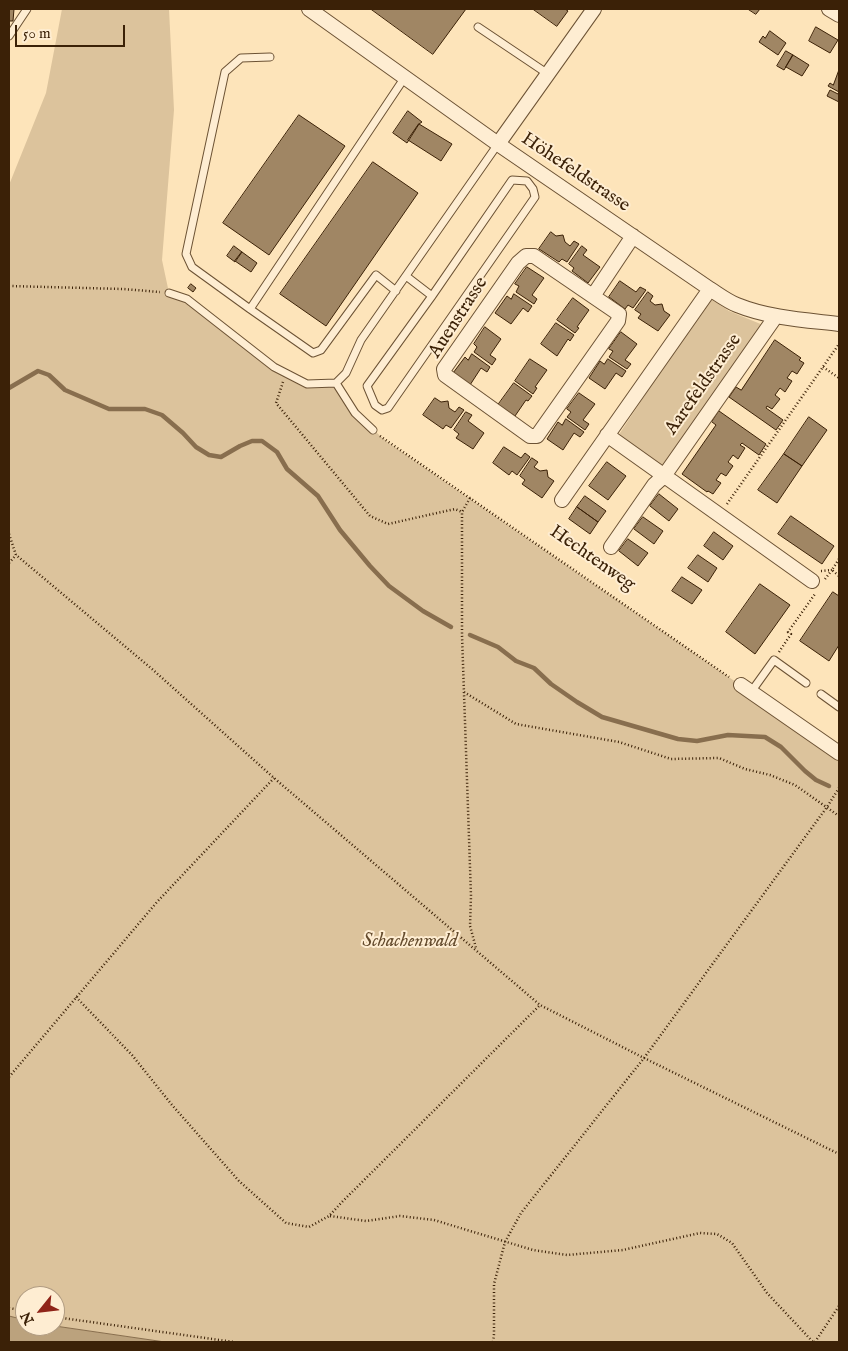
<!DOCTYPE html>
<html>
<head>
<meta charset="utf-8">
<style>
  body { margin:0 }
  #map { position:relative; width:848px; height:1351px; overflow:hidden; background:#fde4ba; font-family:"IM FELL English",serif }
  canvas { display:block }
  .frame { position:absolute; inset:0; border:10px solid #3b2107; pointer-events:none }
  .north { position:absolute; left:15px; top:1286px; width:50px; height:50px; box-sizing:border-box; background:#feedd2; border:1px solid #b09b81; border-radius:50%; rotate:241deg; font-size:14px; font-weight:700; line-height:20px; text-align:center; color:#3b2107 }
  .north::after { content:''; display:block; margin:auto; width:18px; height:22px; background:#8f2418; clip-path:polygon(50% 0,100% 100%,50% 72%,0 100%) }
  .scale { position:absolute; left:15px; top:25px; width:110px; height:22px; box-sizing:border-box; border:2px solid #3b2107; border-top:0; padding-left:6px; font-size:15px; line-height:18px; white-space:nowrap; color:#3b2107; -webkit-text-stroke:4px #feedd2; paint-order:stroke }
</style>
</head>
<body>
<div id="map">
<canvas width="848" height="1351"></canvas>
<div class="frame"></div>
<div class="north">N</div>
<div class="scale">50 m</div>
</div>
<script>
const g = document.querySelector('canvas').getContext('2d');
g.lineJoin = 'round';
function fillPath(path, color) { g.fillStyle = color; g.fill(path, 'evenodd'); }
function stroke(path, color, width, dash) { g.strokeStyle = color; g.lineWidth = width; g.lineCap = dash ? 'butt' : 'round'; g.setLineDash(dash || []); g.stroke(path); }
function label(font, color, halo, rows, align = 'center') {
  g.font = font + ' "IM FELL English",serif'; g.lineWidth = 4; g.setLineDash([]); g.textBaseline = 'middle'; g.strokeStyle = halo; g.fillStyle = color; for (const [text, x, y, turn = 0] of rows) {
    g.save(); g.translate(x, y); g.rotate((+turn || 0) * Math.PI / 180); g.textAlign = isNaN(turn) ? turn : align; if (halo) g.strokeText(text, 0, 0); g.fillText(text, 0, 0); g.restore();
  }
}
const green = new Path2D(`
  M62 9H169L174 110 162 260 169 293 187 299 274 367 307 384 336 383C350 405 366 424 386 441L839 753V1342H165L55 1326V1296H25V1320L9 1316V185L46 93Z
  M709 298 729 311 763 325 662 468 618 436Z`);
const water = new Path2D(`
  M9 1316 25 1320V1326H55L165 1342H9Z`);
const stream = new Path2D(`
  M9 388 38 371 49 375 65 390 109 409H145L162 415 183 433 196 447 209 455 221 457 240 446 252 441H262L277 452 287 469 318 496 340 530 370 566 389 586 423 611 451 627
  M470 635 498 647 516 661 534 668 551 684 577 702 602 717 678 739 697 741 728 735 765 737 781 747 805 771 816 780 829 786`);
const building = new Path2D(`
  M9 9H14L13 21H9Z
  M371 9H466L433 54Z
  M533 9H565L568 11 557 26Z
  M748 9H760L756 14Z
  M816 27 838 40 830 53 809 41Z
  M770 31 786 43 778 55 759 42 763 36 765 38Z
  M786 51 793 55 784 70 777 66Z
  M793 55 809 65 802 76 786 67Z
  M839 70V102L827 96 830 90 838 94 839 92 828 86 830 83 833 85Z
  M408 111 422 122 419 124 407 143 393 133Z
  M299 115 345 146 269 255 223 223Z
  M419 124 452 144 441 161 408 140Z
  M373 162 418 193 326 326 280 294Z
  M551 232 556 236 563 235 565 242 570 246 574 241 579 244 567 262 562 259 559 262 539 249Z
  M234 246 242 252 235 262 227 256Z
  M582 246 587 250 583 255 600 267 588 283 572 271 574 268 569 264Z
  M242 252 257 263 251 272 235 261Z
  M527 267 544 278 532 295 537 299 534 304 516 292 519 286 515 284Z
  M620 281 636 292 640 287 646 290 633 308 628 305 625 309 609 297Z
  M191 284 196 288 193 292 188 288Z
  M648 292 653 296 650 301 655 305 662 304 664 311 670 315 658 331 638 318 641 314 635 310Z
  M514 294 532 306 528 312 523 308 511 324 495 313 507 296 511 299Z
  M573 298 589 310 577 327 579 328 575 333 557 320Z
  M556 323 574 335 570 341 568 339 557 356 541 344Z
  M485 327 501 339 490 355 496 359 492 365 474 352 477 347 474 344Z
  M621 332 637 344 625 360 631 364 627 369 609 357 613 351 609 349Z
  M775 340 801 358 799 360 804 363 797 374 792 371 787 378 792 381 785 392 780 388 775 395 780 399 772 409 767 406 766 408 783 420 776 430 729 397 736 387 741 390Z
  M472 354 490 367 487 372 481 368 470 385 453 373 465 357 468 360Z
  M530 359 547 370 535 387 537 388 533 394 515 381Z
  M608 359 626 371 622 377 616 373 605 389 589 378 600 361 604 364Z
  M514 383 532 396 528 401 526 400 515 416 498 405Z
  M579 393 595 404 583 420 589 424 585 430 567 417 571 412 567 409Z
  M435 398 441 402 448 401 449 408 455 412 459 407 464 410 451 428 446 425 443 429 423 415Z
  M719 411 766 444 759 455 742 443 740 445 745 448 738 459 733 455 728 462 733 466 726 476 721 473 716 480 721 483 713 494 708 491 707 492 682 474 716 425 712 422Z
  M466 412 472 415 468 421 484 433 473 449 456 438 459 434 454 430Z
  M809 417 827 430 802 466 784 454Z
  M566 419 584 432 580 437 574 433 563 450 547 439 558 422 562 425Z
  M504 447 521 458 525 453 530 457 517 475 512 471 509 475 493 463Z
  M784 454 802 466 777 503 758 490Z
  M532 458 538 462 534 467 540 471 547 470 548 477 554 481 542 498 522 484 525 480 520 476Z
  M607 462 626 476 608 500 589 486Z
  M659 494 678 509 669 521 650 506Z
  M585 496 606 511 598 522 577 507Z
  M577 507 598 522 590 534 569 519Z
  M791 516 834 546 822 564 778 534Z
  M643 517 663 531 654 544 634 529Z
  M714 532 733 546 723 560 704 546Z
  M628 539 648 553 638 566 619 551Z
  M698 555 717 568 708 582 688 568Z
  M682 577 702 590 692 604 672 591Z
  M760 584 790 605 755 654 726 632Z
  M833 592 839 596V645L829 661 800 641Z`);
const path = new Path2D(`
  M9 286 123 289 160 292
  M823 367 839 378
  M283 382 276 403 370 516 388 524 455 509 462 512
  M380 436 729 677
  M470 498 462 512V635L471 896 470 926 476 948
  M727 504 839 344
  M9 534 16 555 152 669 274 778 540 1005 644 1058 839 1154
  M839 559 832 570 839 576
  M9 563 16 555
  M821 571 832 570
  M825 579 832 570
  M779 652 791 634 788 632 815 594
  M464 692 516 724 619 742 671 759 719 758 745 769 770 775 795 785 839 816
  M76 997 132 1055 172 1105 239 1181 286 1223 309 1227 329 1216 342 1202 540 1005
  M9 1077 157 902 274 778
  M330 1216 366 1221 400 1216 434 1220 533 1250 567 1255 623 1250 700 1233 717 1234 732 1243 767 1293 813 1342
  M9 1308 25 1311
  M55 1317 234 1342
  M493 1342 494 1334V1284L505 1242 521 1213 644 1058 827 807 839 788
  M815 1342 839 1306`);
const lane = new Path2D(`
  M478 27 548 74
  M9 36 27 9
  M512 180 527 181 533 189 535 197 388 408 382 410 375 405 367 386 432 296Z
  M406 276 432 296
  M396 291 376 275 321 350 313 353 250 309 405 77
  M169 293 187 299 274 367 307 384 336 383 346 373 361 340 498 144
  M250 309 192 267 186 254 225 72 241 58 270 57
  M336 383 355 413 373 430
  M751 692 774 660 806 683
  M821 694 839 707`);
const street = new Path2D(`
  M309 9 498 144 710 289C718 294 727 301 737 305 769 318 805 320 839 324
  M829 9 839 15
  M498 144 594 9
  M526 256H534L619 314 618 321 537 436H530L445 375 444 369 518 263Z
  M593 296 633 236
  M607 435 812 581
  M562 500 710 289
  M611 547 654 485 664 476 776 316
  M741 685 839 753`);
const streetNames = [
  ["Höhefeldstrasse",575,173,34],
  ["Auenstrasse",459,318,-57],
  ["Aarefeldstrasse",704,385,-55],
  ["Hechtenweg",592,559,35]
];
const parkNames = [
  ["Schachenwald",410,942]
];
fillPath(green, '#dcc39c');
fillPath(water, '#bba27d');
stroke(water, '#886e4e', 1);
stroke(stream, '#886e4e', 4.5);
fillPath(building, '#a08664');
stroke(building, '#3b2107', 1);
stroke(lane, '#6c5234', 9);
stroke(street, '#6c5234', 16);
stroke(path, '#3b2107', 2.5, [1, 2.5]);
stroke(lane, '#feedd2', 7);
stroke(street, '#feedd2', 14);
label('19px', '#3b2107', '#feedd2', streetNames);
label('italic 19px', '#634a2c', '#feedd2', parkNames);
</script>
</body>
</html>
